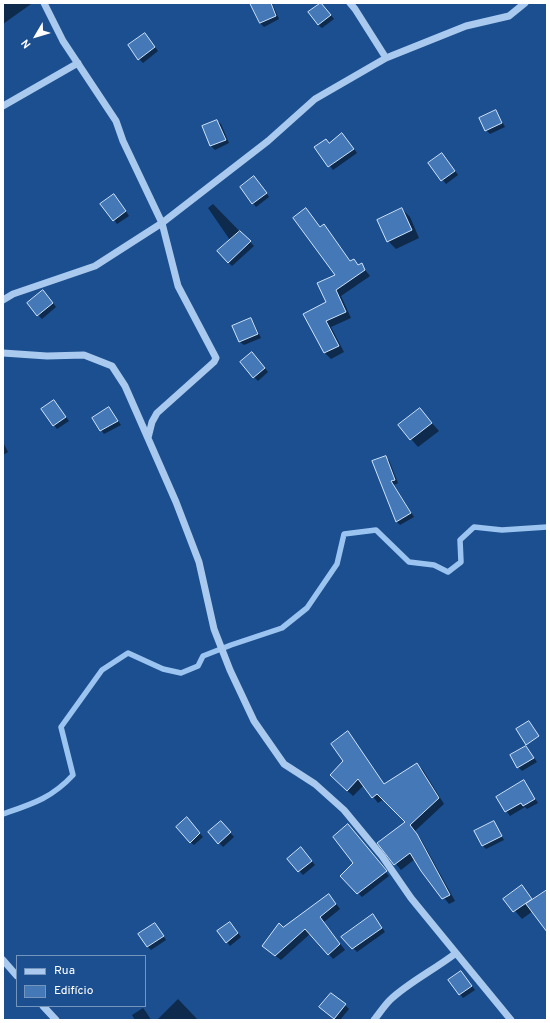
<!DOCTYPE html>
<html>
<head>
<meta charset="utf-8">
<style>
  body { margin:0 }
  #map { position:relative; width:550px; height:1023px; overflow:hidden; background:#1b4f8f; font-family:Overpass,sans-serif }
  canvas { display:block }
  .frame { position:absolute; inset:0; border:4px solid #fff; pointer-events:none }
  .legend { position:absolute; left:16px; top:955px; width:130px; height:52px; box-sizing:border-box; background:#1b4f8f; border:1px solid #7695bc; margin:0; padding:5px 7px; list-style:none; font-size:12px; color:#fff }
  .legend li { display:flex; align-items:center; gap:8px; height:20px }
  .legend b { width:20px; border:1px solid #7695bc }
  .north { position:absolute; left:16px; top:16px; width:40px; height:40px; -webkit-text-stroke:3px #1b4f8f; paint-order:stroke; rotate:232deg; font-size:11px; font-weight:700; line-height:16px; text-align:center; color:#fff }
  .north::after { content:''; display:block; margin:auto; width:14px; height:18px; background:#fff; clip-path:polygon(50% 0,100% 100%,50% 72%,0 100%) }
</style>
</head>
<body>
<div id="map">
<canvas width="550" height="1023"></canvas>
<div class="frame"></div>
<ul class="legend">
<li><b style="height:5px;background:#a9c9ee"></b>Rua</li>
<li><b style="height:11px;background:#4478b7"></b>Edifício</li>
</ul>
<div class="north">N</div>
</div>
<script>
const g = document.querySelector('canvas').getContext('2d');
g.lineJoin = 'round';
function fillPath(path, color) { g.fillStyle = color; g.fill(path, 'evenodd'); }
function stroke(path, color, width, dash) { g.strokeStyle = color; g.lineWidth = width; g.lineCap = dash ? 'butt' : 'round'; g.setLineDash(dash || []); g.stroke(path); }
const shadow = new Path2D(`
  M3 3H30L31 4 3 24Z
  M261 3H272L279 19 264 27 260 23 253 7Z
  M322 4 334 19 322 28 318 25Z
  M145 34 158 51 143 63 139 59Z
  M496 111 505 127 490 134 486 130Z
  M217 121 221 124 229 143 215 150 211 146 203 127Z
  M346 138 357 153 333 170 316 147 326 140 330 144Z
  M446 158 458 175 446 184 430 164Z
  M258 181 269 197 256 207 253 203Z
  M118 199 129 216 117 224 114 220Z
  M213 204 254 246 232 266 228 262 230 240 208 208Z
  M402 209 410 217 419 238 396 249 388 241Z
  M306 210 321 228 324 226 329 231 351 262 353 260 359 266 361 265 370 276 341 296 351 318 331 327 344 352 331 359 325 353 305 314 327 302 336 276Z
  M47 295 56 307 42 319 38 315Z
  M251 319 254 323 261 338 244 345 240 342 233 327Z
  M256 357 268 372 258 381 254 377Z
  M54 401 69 421 57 429 54 425Z
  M109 408 121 425 104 434 93 418Z
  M420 410 439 431 418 447 400 426Z
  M3 442 8 452 3 455Z
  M385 457 389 460 398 483 394 485 414 517 400 525 396 521Z
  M348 733 385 785 417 765 423 770 444 804 415 831 422 841 455 901 449 904 422 870 415 859 401 870 379 843 406 823 384 799 378 803 364 785 353 796 331 775 344 761Z
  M526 747 537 762 522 771 518 767Z
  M524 781 538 803 527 809 525 807 510 816 497 797Z
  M190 822 203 837 194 845 190 842Z
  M493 822 504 840 486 849 482 845Z
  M224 826 234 837 223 847 209 832Z
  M352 829 389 876 362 897 341 876 355 864Z
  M304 852 315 865 303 875 288 859Z
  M522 886 534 900 547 891V930L533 911 522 919 505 899Z
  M334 901 340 909 324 922 345 950 333 959 311 933 281 960 269 951 283 928Z
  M376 919 385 932 357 952 343 937Z
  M155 924 166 940 151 950 147 946Z
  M233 926 241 937 230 946 227 942Z
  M464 976 475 990 463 998 449 981Z
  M178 999 198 1020H157Z
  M345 1005 349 1009 340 1020H336L324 1011Z
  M143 1008 146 1012 151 1020H135L132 1015Z`);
const stream = new Path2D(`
  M3 814C32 804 52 798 73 775L61 727 102 670 128 653 163 669 181 673 198 666 203 656 231 645 282 628 307 608 337 564 344 534 376 530 409 562 434 565 448 572 461 562 460 540 474 527 502 530 547 527`);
const building = new Path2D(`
  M250 3H271L276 16 260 23Z
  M321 3 331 15 318 25 308 12Z
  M145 33 155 47 138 60 128 45Z
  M496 110 502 123 485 131 479 118Z
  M217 120 226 140 210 146 202 126Z
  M342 133 354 149 328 167 314 147 326 139 329 143Z
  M442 153 455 171 441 181 428 163Z
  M254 176 267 193 252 204 240 187Z
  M114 194 126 211 113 221 100 204Z
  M306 208 320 227 324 224 350 261 354 259 358 265 362 263 365 270 336 290 346 312 326 321 339 346 324 353 303 314 326 302 317 283 335 275 293 218Z
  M402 208 412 230 387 242 377 220Z
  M240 231 251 241 228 263 217 251Z
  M43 290 53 303 37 316 27 303Z
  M251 318 258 334 239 342 232 326Z
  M252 352 265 368 253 378 240 362Z
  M54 400 66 417 53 426 41 409Z
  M109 407 118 421 100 431 92 418Z
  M420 408 432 423 410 440 398 425Z
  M386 456 395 480 391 481 411 513 396 522 372 461Z
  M529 721 539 736 526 745 516 729Z
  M348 731 384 784 417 763 439 798 410 825 417 834 450 895 442 899 421 871 410 853 394 865 377 843 405 822 377 794 372 798 358 779 347 791 330 775 343 761 331 744Z
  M526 746 534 758 517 768 510 755Z
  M524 780 535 799 523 806 521 803 505 812 496 797Z
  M187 817 200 833 190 843 176 827Z
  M221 821 231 832 218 844 208 832Z
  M494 821 502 836 482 846 474 831Z
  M348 824 387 871 357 894 340 876 353 863 333 837Z
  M301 847 312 861 298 872 287 859Z
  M522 885 532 899 513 912 503 899Z
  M547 890V932L526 904Z
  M329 894 336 904 320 917 340 944 328 955 305 929 275 956 262 946 279 923 283 927Z
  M373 914 382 928 352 949 341 937Z
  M230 922 238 933 226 943 217 931Z
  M155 923 164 936 147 947 138 934Z
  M461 971 472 986 459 995 448 980Z
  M331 993 346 1004 334 1019 319 1007Z`);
const minor = new Path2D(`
  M44 3 63 41 116 121 123 141 162 223 178 286 216 358 214 362 157 413 152 422 148 438
  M350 3 355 9 386 58
  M3 106 78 63
  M3 300 13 294 95 266 162 223 268 141 315 99 386 58 466 26 509 16 525 3
  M3 353 47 356 84 355 112 366 125 386 176 502 199 562 214 629 230 670 254 721 284 764 315 784 344 810 382 856 411 898 456 953C434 970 409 982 390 1000 384 1006 379 1014 374 1020
  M456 953 511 1020
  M3 960 17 976
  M43 1006 56 1020`);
fillPath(shadow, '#0007');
stroke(stream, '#9cc4f0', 5.5);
fillPath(building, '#4478b7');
stroke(building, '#cfe3fa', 1);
stroke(minor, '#a9c9ee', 7);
</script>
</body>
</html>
